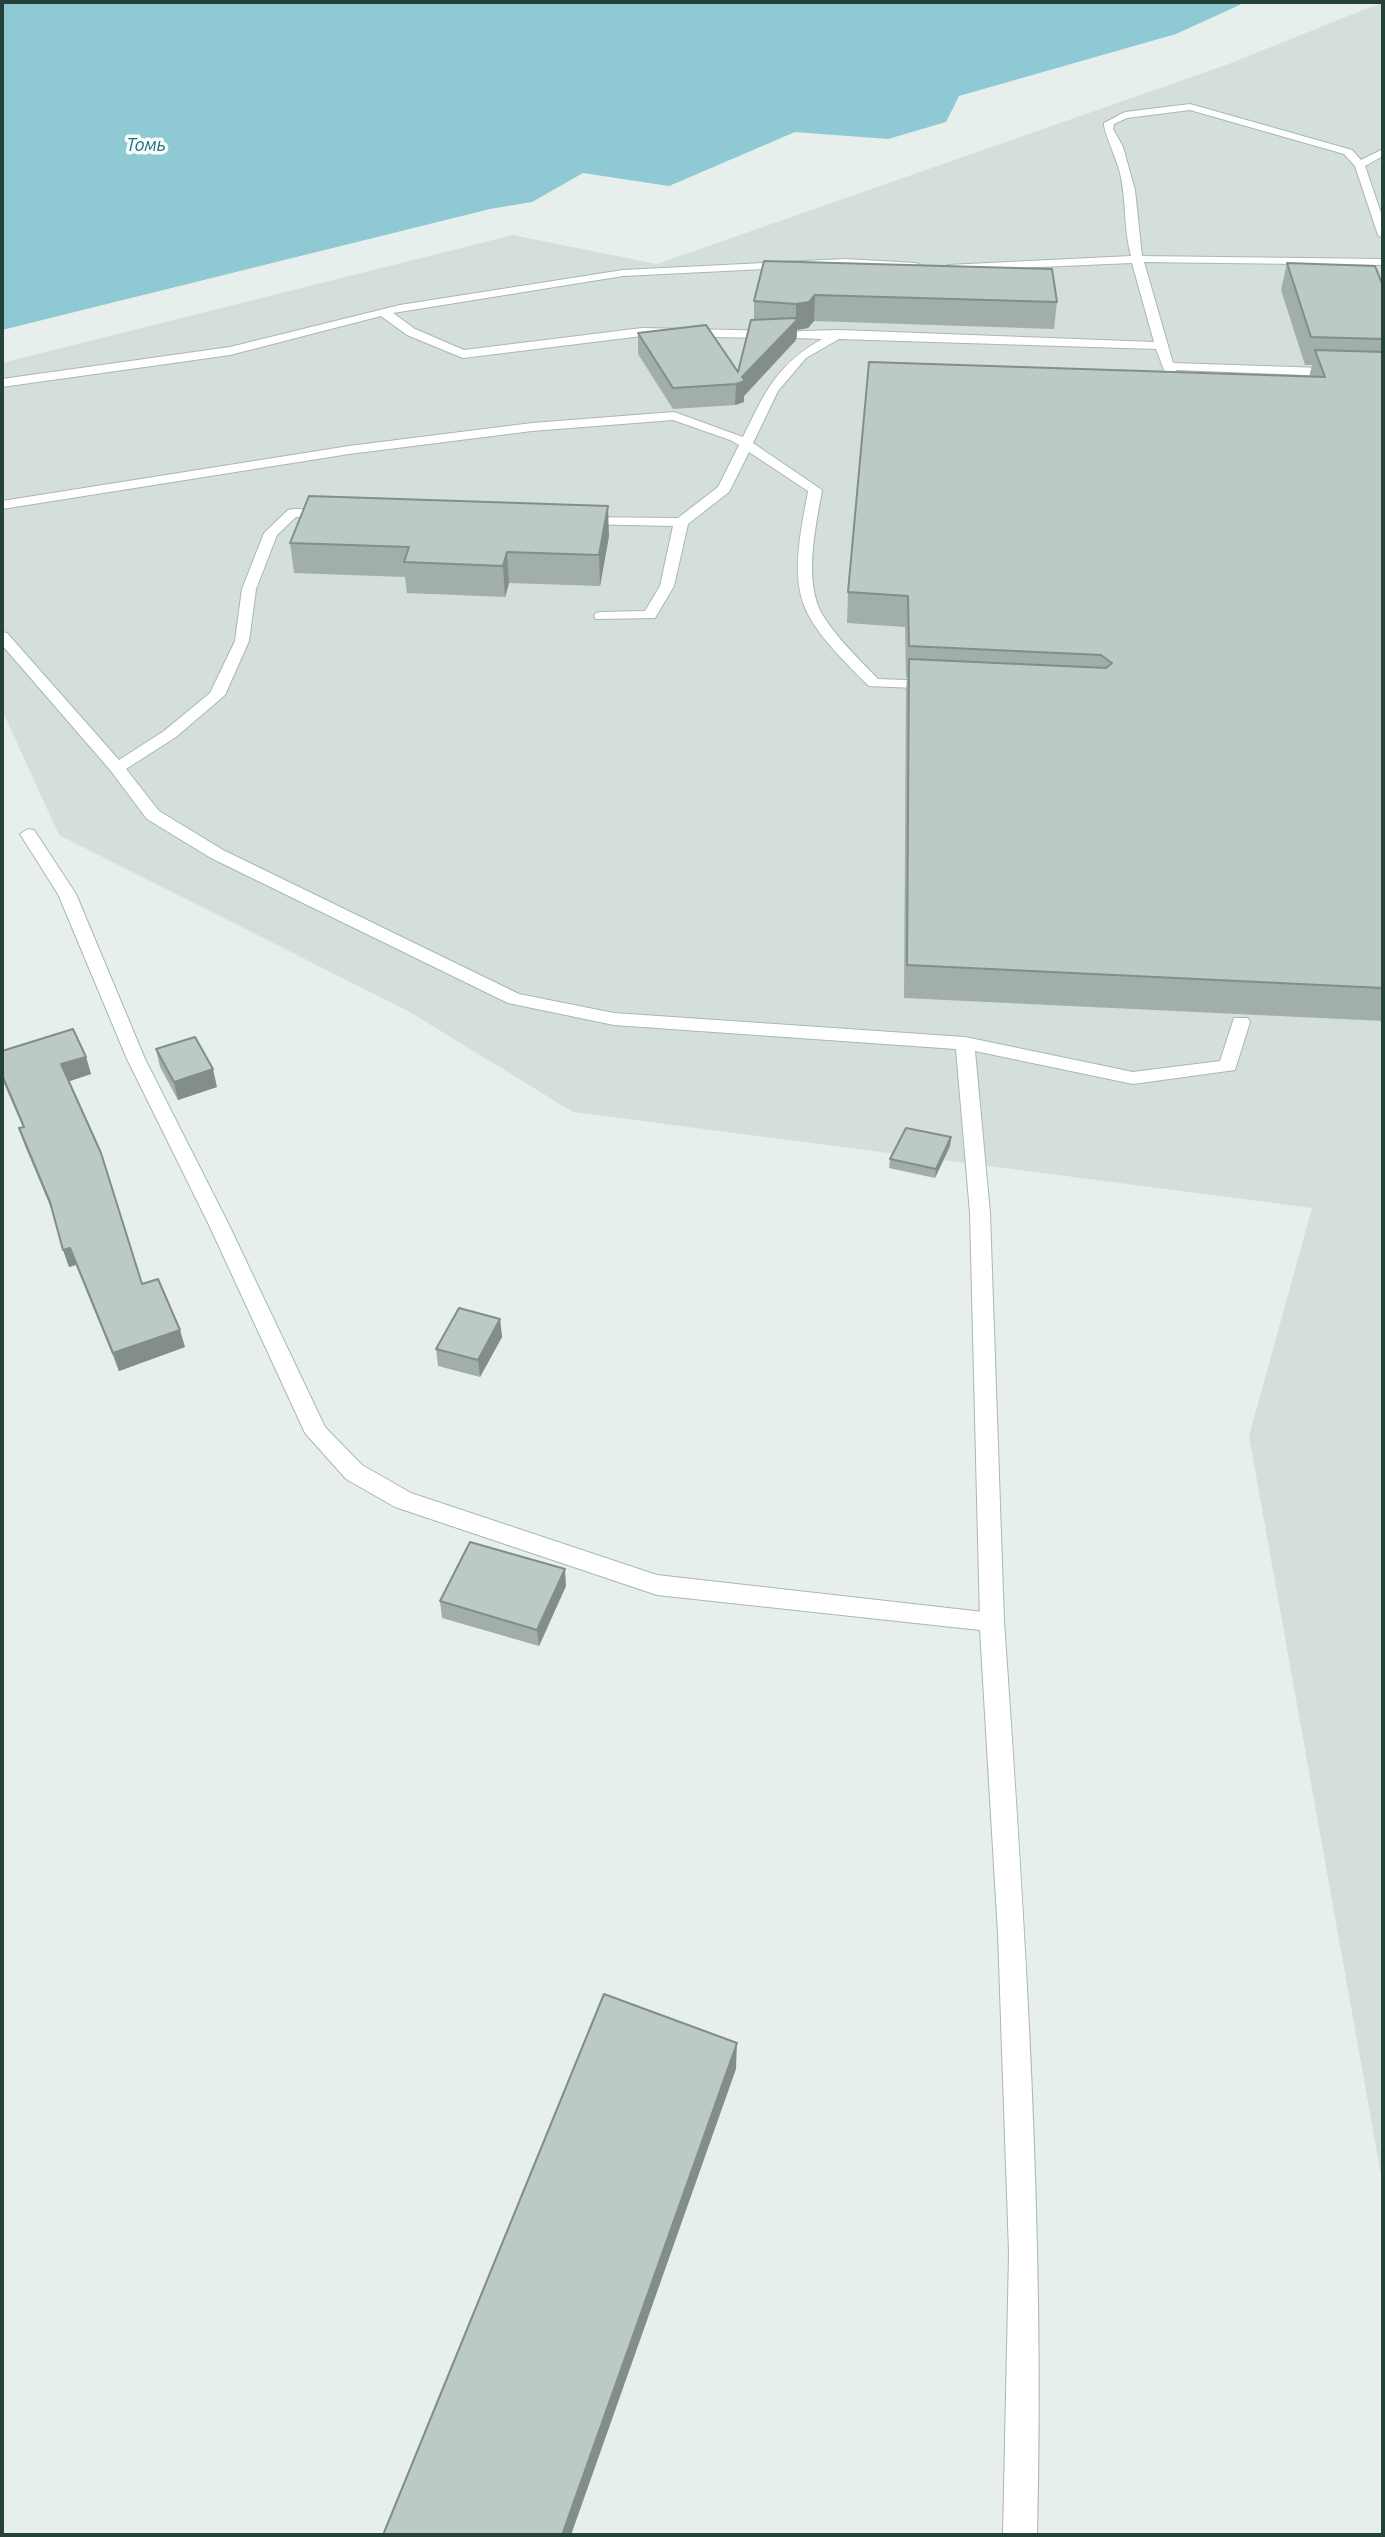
<!DOCTYPE html>
<html>
<head>
<meta charset="utf-8">
<style>
  body { margin:0 }
  #map { position:relative; width:1385px; height:2537px; overflow:hidden; background:#e6efeb; font-family:Ubuntu,sans-serif }
  canvas { display:block }
  .frame { position:absolute; inset:0; border:4px solid #24423a; pointer-events:none }
</style>
</head>
<body>
<div id="map">
<canvas width="1385" height="2537"></canvas>
<div class="frame"></div>
</div>
<script>
const g = document.querySelector('canvas').getContext('2d');
g.lineJoin = 'round';
function fillPath(path, color) { g.fillStyle = color; g.fill(path, 'evenodd'); }
function stroke(path, color, width, dash) { g.strokeStyle = color; g.lineWidth = width; g.lineCap = dash ? 'butt' : 'round'; g.setLineDash(dash || []); g.stroke(path); }
function label(font, color, halo, rows, align = 'center') {
  g.font = font + ' Ubuntu,sans-serif'; g.lineWidth = 7; g.setLineDash([]); g.textBaseline = 'middle'; g.strokeStyle = halo; g.fillStyle = color; for (const [text, x, y, turn = 0] of rows) {
    g.save(); g.translate(x, y); g.rotate((+turn || 0) * Math.PI / 180); g.textAlign = isNaN(turn) ? turn : align; if (halo) g.strokeText(text, 0, 0); g.fillText(text, 0, 0); g.restore();
  }
}
const built = new Path2D(`
  M1383 2V2186L1249 1436 1312 1208 573 1112 408 1011 59 835 2 710V363L513 235 657 264 1226 65Z`);
const water = new Path2D(`
  M2 2H1246L1176 34 959 96 946 122 888 139 795 132 669 186 583 173 532 202 490 209 2 330Z`);
const service = new Path2D(`
  M1190 104 1352 150 1361 160 1383 149V156L1365 166 1383 219V238L1378 235 1355 166 1344 154 1190 110 1127 118 1114 124 1113 129 1123 147 1135 190 1142 256 1383 259V265L1144 262 1173 363 1383 370V378L1176 370 1183 388 1177 392 1171 388 1156 349 839 339 806 358 778 391 753 443 822 490C816 525 806 568 817 603 825 627 860 660 878 679L933 681 941 686 938 689 869 686C848 665 814 633 804 605 791 571 802 526 808 491L749 452 729 492 688 524 674 586 655 618 596 619 594 616 596 613 601 612 645 611 660 586 673 526 582 524 575 520 577 517 678 518 718 487 739 445 730 440 673 420 532 431 349 454 2 509V501L349 446 532 423 674 412 743 437C765 392 777 364 822 339L797 338V332L801 331 840 330 1154 342 1132 263 948 271 942 268 948 265 1131 256C1123 228 1127 198 1119 169 1116 158 1103 130 1104 123L1125 112Z
  M845 259 916 263 922 266 916 269 845 265 623 276 393 313 415 329 464 350 642 328 780 331V337L776 338 642 336 463 358 407 335 381 316 230 355 2 387V379L230 347 400 305 623 270Z
  M293 509 329 510 336 514 329 518 296 517 277 535 256 589 249 641 225 695 176 737 126 769 159 811 223 850 519 994 614 1013 965 1037 1133 1072 1220 1061 1234 1018H1248L1250 1022 1235 1070 1133 1084 975 1051 990 1213 1004 1621 1001 1628 992 1631 983 1628 980 1621 970 1213 956 1049 614 1025 508 1003 211 858 147 819 111 771 2 645V632L7 633 119 760 164 731 210 693 235 641 242 589 264 533 288 510Z`);
const minor = new Path2D(`
  M28 829 34 830 76 894 145 1059 229 1225 325 1427 362 1465 411 1493 657 1575 1001 1614 1004 1621C1025 1926 1045 2230 1037 2535H1003L1009 2253 998 1934 980 1630 657 1595 395 1507 346 1479 305 1433 209 1225 127 1059 58 894 20 834Z`);
const wall = new Path2D(`
  M764 261 1057 302 1054 329 814 321 808 328 797 330 796 340 744 396V402L735 405 673 409 638 354V333L738 372 754 320V301Z
  M1287 263 1383 286V1021L904 998 906 690 907 678H906L905 627 847 623 848 592 1309 377 1312 365H1305L1281 290Z
  M609 536 600 586 509 583 505 597 407 593 405 577 294 573 290 543Z
  M156 1049 217 1087 178 1100 160 1067Z
  M2 1051 86 1057 91 1074 69 1081 142 1284 185 1347 119 1371 76 1265 69 1267 53 1213 25 1146 19 1128 23 1127 2 1079Z
  M951 1137 950 1146 935 1178 889 1168 890 1159Z
  M500 1319 502 1337 480 1377 438 1366 436 1349Z
  M566 1586 539 1646 442 1618 440 1601Z`);
const shadedWall = new Path2D(`
  M815 295 814 321 808 328 797 330 796 340 744 396V402L735 405 736 384 796 321V304Z
  M608 506 609 536 600 586 599 555Z
  M507 552 509 583 505 597 503 566Z
  M86 1057 91 1074 67 1082 61 1064Z
  M213 1069 217 1087 178 1100 174 1082Z
  M951 1137 950 1146 935 1178 936 1169Z
  M70 1248 76 1265 69 1267 63 1250Z
  M500 1319 502 1337 480 1377 478 1360Z
  M180 1330 185 1347 119 1371 113 1353Z
  M565 1569 566 1586 539 1646 537 1630Z
  M737 2043 736 2069 571 2535H562Z`);
const building = new Path2D(`
  M764 261 1052 269 1057 302 815 295 809 302 796 304 754 301Z
  M1287 263 1375 266 1383 286V339L1311 337Z
  M795 318 797 320 742 377 745 381 736 384 673 388 638 333 706 325 738 372 751 320Z
  M1315 350 1383 352V988L907 965 909 659 1106 668 1112 663 1101 655 909 646 908 596 848 592 869 362 1325 377Z
  M309 496 608 506 599 555 507 552 503 566 404 562 409 547 290 543Z
  M73 1029 86 1057 61 1064 101 1153 142 1284 158 1279 180 1330 113 1353 70 1248 63 1250 50 1202 19 1128 24 1127 2 1075V1051Z
  M195 1037 213 1069 174 1082 156 1049Z
  M906 1128 951 1137 936 1169 890 1159Z
  M459 1308 500 1319 478 1360 436 1349Z
  M470 1542 565 1569 537 1630 440 1601Z
  M604 1994 737 2043 562 2535H383Z`);
const farWaternames = [
  ["Томь",146,145]
];
fillPath(built, '#d4dfda');
fillPath(water, '#8ec9d4');
stroke(service, '#a8b8b2', 2);
stroke(minor, '#a8b8b2', 2);
fillPath(service, '#fff');
fillPath(minor, '#fff');
fillPath(wall, '#a1aea9');
fillPath(shadedWall, '#838d89');
fillPath(building, '#bbcac4');
stroke(building, '#838d89', 2);
label('italic 18px', '#1c6f80', '#f7fbf9', farWaternames);
</script>
</body>
</html>
